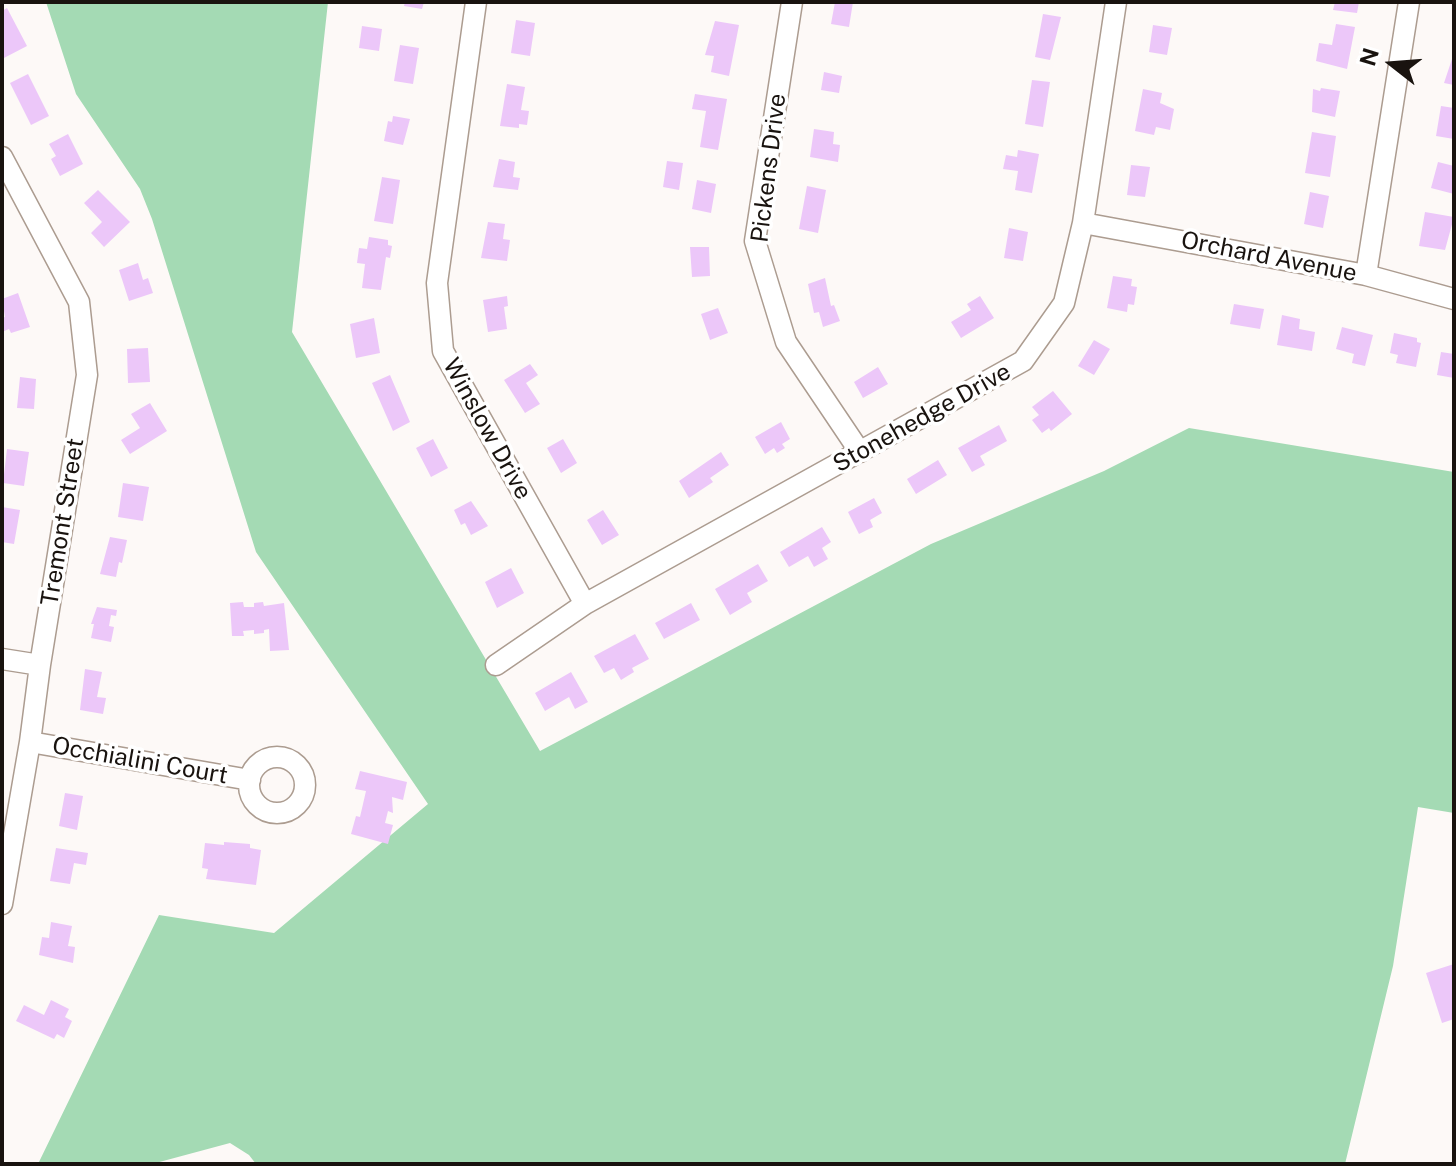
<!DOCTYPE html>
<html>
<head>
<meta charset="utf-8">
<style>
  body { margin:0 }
  #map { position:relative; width:1456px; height:1166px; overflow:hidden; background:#fdf9f7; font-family:"Public Sans",sans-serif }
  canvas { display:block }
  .frame { position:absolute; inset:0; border:4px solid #19130f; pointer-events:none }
  .north { position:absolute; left:1352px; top:24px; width:80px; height:80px; -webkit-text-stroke:6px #fff; paint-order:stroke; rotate:287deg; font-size:22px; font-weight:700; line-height:32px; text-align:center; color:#19130f }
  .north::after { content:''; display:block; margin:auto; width:28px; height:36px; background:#19130f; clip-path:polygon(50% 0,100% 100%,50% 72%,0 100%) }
</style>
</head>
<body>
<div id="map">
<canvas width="1456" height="1166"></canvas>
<div class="frame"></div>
<div class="north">N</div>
</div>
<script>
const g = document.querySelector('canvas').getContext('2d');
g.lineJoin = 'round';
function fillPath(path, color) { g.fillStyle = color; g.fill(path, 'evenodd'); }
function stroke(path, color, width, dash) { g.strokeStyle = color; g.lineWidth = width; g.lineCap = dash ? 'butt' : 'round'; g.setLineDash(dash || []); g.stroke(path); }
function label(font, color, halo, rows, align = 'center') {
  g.font = font + ' "Public Sans",sans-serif'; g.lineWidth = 7; g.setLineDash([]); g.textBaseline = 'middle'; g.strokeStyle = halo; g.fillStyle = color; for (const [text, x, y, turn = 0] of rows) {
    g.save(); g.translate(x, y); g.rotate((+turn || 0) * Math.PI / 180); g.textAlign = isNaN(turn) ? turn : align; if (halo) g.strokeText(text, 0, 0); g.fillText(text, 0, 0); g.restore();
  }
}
const green = new Path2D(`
  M46 2H328L292 332 540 751 931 544 1104 471 1189 428 1454 472V813L1418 807 1393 966 1345 1164H256L249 1155 230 1143 152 1164H38L159 915 274 933 428 804 256 552 152 219 140 189 76 94Z`);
const building = new Path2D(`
  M405 2H424L422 9 404 6Z
  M835 2H853L849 27 831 24Z
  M1335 2H1359L1357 13 1333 10Z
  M7 8 27 46 2 59V11Z
  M1043 14 1061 17 1050 60 1035 57Z
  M516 20 535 23 530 56 511 53Z
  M715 21 739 25 729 76 711 72 714 56 705 55Z
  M1336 24 1355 27 1347 69 1316 61 1319 43 1332 45Z
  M1153 25 1172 28 1167 55 1149 52Z
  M362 26 382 29 379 51 359 48Z
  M400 45 419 48 413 84 394 81Z
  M1453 56H1454V85L1444 83Z
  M824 72 842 76 839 93 821 90Z
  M28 74 49 116 31 125 10 83Z
  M1032 80 1050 82 1043 127 1025 124Z
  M507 84 525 87 521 110 529 111 527 125 519 124V128L500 126Z
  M1321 88 1340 91 1335 117 1312 112 1313 89 1320 91Z
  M1143 89 1162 93 1160 103 1174 109 1170 130 1156 127 1154 135 1135 131Z
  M695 94 727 99 718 150 700 147 706 111 692 109Z
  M1441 106 1454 108V139L1436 136Z
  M393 116 410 119 403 145 384 141 388 121 392 122Z
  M814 129 834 132 833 144 840 145 838 162 810 157Z
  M1312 132 1336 136 1330 177 1305 173Z
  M68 134 83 164 60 176 51 159 56 156 49 144Z
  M1018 150 1039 154 1032 193 1015 190 1018 171 1003 169 1006 155 1017 157Z
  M499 159 515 162 513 177 520 178 518 190 493 187Z
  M667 161 683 163 679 190 663 187Z
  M1438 162 1454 166V194L1431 188Z
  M1131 165 1150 167 1145 197 1127 195Z
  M382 177 400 180 393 224 374 221Z
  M697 180 716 184 711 213 692 209Z
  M807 186 826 190 818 233 799 229Z
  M98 190 130 222 104 247 91 233 102 222 84 203Z
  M1310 192 1329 196 1323 228 1304 224Z
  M1425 212 1454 217 1445 250 1419 246Z
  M488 222 505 224 503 239 510 240 507 261 481 258Z
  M1009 228 1028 232 1023 261 1004 258Z
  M369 237 388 240V245L392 246 390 258 386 257 381 290 362 288 365 264 357 263 359 248 367 249Z
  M690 247H709L710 276 692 277Z
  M138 263 143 280 148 278 153 293 129 301 119 270Z
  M1113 276 1132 279 1131 286 1137 287 1134 305 1128 304 1127 312 1107 308Z
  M825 278 831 306 834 305 840 321 823 327 819 312 814 313 808 284Z
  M18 293 30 327 11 333 9 329 2 332V318L5 317 2 299Z
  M507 296 508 306 504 307 507 329 488 332 483 300Z
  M980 296 994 318 961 338 951 322 971 310 967 304Z
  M1234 304 1264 309 1260 329 1230 324Z
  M718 308 728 333 710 340 701 314Z
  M1282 315 1300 319 1299 329 1315 332 1312 351 1277 345Z
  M374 318 380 353 356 358 350 324Z
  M1342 327 1373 335 1365 366 1352 363 1354 354 1336 349Z
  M1394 333 1417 338V342L1421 343 1416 367 1396 363 1398 355 1390 353Z
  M1094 340 1110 349 1094 375 1078 366Z
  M148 348 150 382 128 383 127 349Z
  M1441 352 1454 354V378L1437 375Z
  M530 364 538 375 526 383 540 404 525 413 504 380Z
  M878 367 888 384 863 398 854 382Z
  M390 375 410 422 393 431 372 383Z
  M20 377 36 379 34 409 17 408Z
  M1053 391 1072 414 1051 431 1049 428 1042 433 1032 420 1039 415 1032 407Z
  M150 403 167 431 130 454 121 440 140 428 131 414Z
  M781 422 790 439 782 444 785 448 777 453 774 448 765 454 755 437Z
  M999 425 1007 441 980 456 985 465 972 472 958 448Z
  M433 439 448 468 431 477 416 448Z
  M563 439 577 463 561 473 547 448Z
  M7 449 29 452 24 486 3 483Z
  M721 452 729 465 710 478 713 482 689 498 679 481Z
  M938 460 947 475 916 494 907 479Z
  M123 483 149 487 143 521 118 517Z
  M874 498 882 513 870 520 873 527 859 534 848 512Z
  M471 501 488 526 471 535 465 523 461 525 454 510Z
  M2 507 20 510 14 544 2 542Z
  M603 510 619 535 602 545 587 520Z
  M822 527 831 542 822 548 828 559 814 567 808 556 789 567 780 552Z
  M110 537 127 540 122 563 119 562 116 577 100 574Z
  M758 564 768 581 747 593 752 602 730 615 715 589Z
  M511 568 524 593 497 608 485 582Z
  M243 602 244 607H254V603L263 602 264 606 284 603 289 650 270 651 269 629 264 630V633L254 634V630L243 631 244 636H232L230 603Z
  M691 603 700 620 664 639 655 623Z
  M97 607 117 610 116 616 111 615 109 626 114 627 111 642 91 638 94 624H91Z
  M635 634 649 659 632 668 634 672 621 680 614 668 604 673 594 656Z
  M85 669 102 672 97 697 106 698 103 714 80 710Z
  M571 672 588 702 575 709 569 697 545 711 535 693Z
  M360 771 407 782 403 800 392 797 393 813 388 811 385 823 393 825 388 844 351 834 356 816 360 817 366 791 355 789Z
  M65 793 83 796 77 830 59 826Z
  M224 842 250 844V848L261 850 256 885 206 879 208 869 202 868 205 843 224 845Z
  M56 848 88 853 86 865 74 863 70 884 50 881Z
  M51 922 72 926 68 946 75 947 73 963 39 955 42 937 49 938Z
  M1454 964V1019L1442 1023 1426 973Z
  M51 1000 69 1009 65 1017 72 1021 64 1038 57 1034 54 1039 16 1021 24 1005 44 1015Z`);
const minor = new Path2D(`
  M476 2 437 283 443 351 585 604
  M792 2 755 241 786 342 860 452
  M2 157 79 302 87 375 40 665 30 742 2 904
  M1083 223 1366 275 1454 299
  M1366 275 1409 2
  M2 659 40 665
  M496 665 585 604 1023 361 1064 303 1083 223 1116 2
  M30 742 250 780
  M249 785a28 28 0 1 1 56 0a28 28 0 1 1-56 0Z`);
const streetNames = [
  ["Pickens Drive",769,168,-83],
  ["Orchard Avenue",1269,257,11],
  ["Stonehedge Drive",922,418,-29],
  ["Winslow Drive",487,429,61],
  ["Tremont Street",63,522,-81],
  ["Occhialini Court",140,761,10]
];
fillPath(green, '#a4dab4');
fillPath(building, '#ecc7f9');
stroke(minor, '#ac9c90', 23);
stroke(minor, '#fff', 20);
label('24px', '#19130f', '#fff', streetNames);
</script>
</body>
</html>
